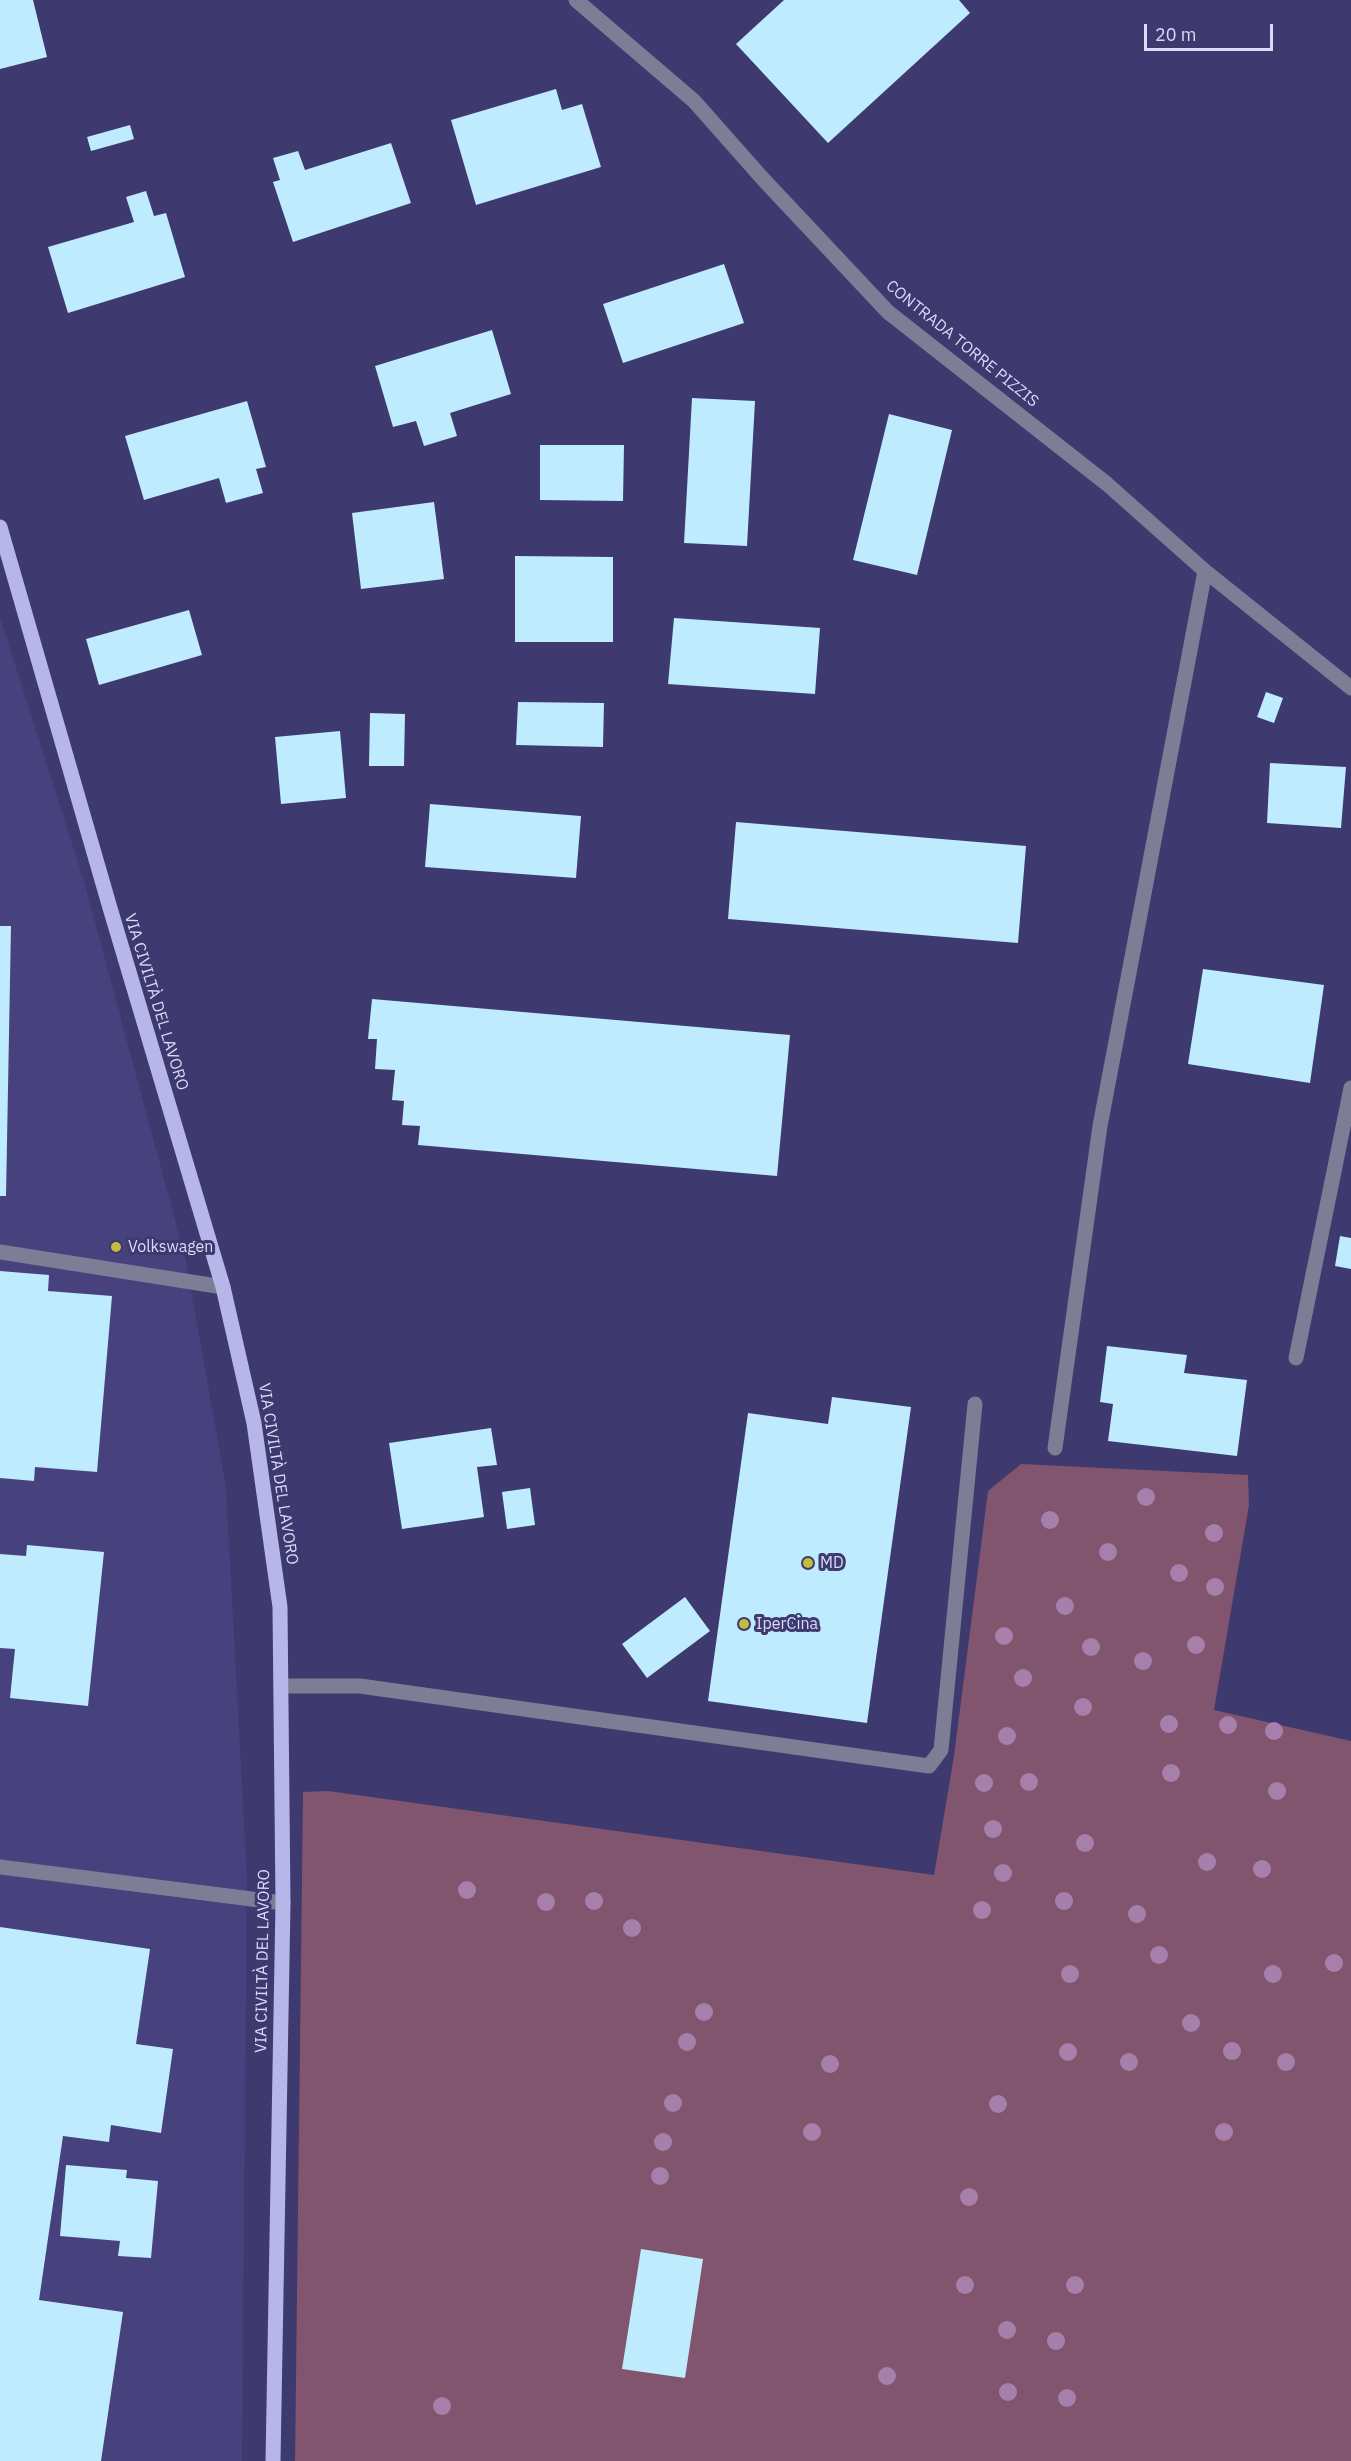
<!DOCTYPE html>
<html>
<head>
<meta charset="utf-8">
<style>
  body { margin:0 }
  #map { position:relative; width:1351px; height:2461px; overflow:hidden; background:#3e396e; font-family:"IBM Plex Sans",sans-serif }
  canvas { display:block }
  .scale { position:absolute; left:1144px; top:24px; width:129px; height:27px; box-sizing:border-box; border:3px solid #dadafa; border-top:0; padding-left:8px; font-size:18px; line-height:21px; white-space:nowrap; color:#dadafa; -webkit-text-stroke:4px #3e396e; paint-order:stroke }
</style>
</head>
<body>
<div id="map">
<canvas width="1351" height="2461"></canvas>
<div class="scale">20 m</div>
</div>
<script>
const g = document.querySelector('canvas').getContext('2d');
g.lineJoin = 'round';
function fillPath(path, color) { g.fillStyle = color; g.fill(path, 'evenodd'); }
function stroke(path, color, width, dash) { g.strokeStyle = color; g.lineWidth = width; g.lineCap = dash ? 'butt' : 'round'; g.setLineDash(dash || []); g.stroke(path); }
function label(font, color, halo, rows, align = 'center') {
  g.font = font + ' "IBM Plex Sans",sans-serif'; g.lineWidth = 6; g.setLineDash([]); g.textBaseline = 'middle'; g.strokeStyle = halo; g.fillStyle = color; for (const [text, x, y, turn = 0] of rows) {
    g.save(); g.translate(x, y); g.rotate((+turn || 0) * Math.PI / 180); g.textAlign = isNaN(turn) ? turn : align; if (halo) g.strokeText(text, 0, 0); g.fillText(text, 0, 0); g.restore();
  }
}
const built = new Path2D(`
  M0 617 84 881 186 1261 226 1487 247 1878 242 2461H0Z`);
const green = new Path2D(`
  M1021 1464 1248 1475 1249 1505 1214 1710 1351 1741V2461H295L303 1792 328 1791 934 1875 954 1756 988 1491Z`);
const building = new Path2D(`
  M0 0H33L47 57 0 69Z
  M784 0H959L970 13 828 143 736 44Z
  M556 89 562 110 582 104 601 167 476 205 451 120Z
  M130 125 134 139 91 151 87 137Z
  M391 143 411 203 293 242 273 182 280 180 273 158 298 151 305 170Z
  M146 191 154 216 166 213 185 277 68 313 48 247 134 222 126 197Z
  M724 264 744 323 623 363 603 304Z
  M492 330 511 394 450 413 457 436 424 446 416 421 393 427 375 366Z
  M692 398 755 401 747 546 684 543Z
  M247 401 266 467 256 469 263 493 226 503 219 478 144 500 125 436Z
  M889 414 952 430 917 575 853 560Z
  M540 445H624L623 501 540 500Z
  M434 502 444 579 361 589 352 513Z
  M515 556 613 557V642H515Z
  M189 610 202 655 99 685 86 639Z
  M674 618 820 628 815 694 668 684Z
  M1266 692 1283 698 1274 723 1257 717Z
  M518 702 604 703 603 747 516 745Z
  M370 713 405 714 404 766H369Z
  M340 731 346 798 281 804 275 737Z
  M1270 763 1346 767 1341 828 1267 823Z
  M430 804 581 816 576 878 425 867Z
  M736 822 1026 846 1018 943 728 919Z
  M0 926H11L6 1196H0Z
  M1203 969 1324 985 1310 1083 1188 1064Z
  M372 999 790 1035 777 1176 418 1145 420 1126 402 1125 404 1101 392 1100 395 1070 375 1069 377 1039H368Z
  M1340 1236 1351 1238V1269L1335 1266Z
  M0 1271 49 1275 48 1291 112 1296 97 1472 35 1467 34 1481 0 1478Z
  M1107 1346 1187 1355 1184 1373 1247 1380 1237 1456 1108 1441 1113 1404 1100 1402Z
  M832 1397 911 1407 867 1723 708 1701 748 1413 828 1424Z
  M491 1428 497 1465 477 1467 484 1517 402 1529 389 1443Z
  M530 1488 535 1525 507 1529 502 1492Z
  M27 1545 104 1552 88 1706 10 1698 15 1649 0 1648V1554L26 1556Z
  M685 1597 710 1631 647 1678 622 1644Z
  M0 1927 150 1949 136 2044 173 2049 161 2133 111 2125 109 2142 63 2136 39 2300 123 2312 101 2461H0Z
  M66 2165 127 2170 126 2178 158 2181 151 2258 118 2256 120 2241 60 2236Z
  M641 2249 703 2259 685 2378 622 2369Z`);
const minor = new Path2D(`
  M576 0 694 101 763 179 888 312 1107 484 1205 571 1351 688
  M0 1252 223 1287
  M1296 1358 1351 1088
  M1055 1448 1100 1126 1205 571
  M281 1686H360L929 1766 941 1750 975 1404
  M0 1867 283 1903`);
const major = new Path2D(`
  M0 527 110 908 223 1287 254 1423 280 1607 283 1903 273 2461`);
const trees = [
  [1146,1497],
  [1050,1520],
  [1214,1533],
  [1108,1552],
  [1179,1573],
  [1215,1587],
  [1065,1606],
  [1004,1636],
  [1196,1645],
  [1091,1647],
  [1143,1661],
  [1023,1678],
  [1083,1707],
  [1169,1724],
  [1228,1725],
  [1274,1731],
  [1007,1736],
  [1171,1773],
  [1029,1782],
  [984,1783],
  [1277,1791],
  [993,1829],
  [1085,1843],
  [1207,1862],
  [1262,1869],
  [1003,1873],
  [467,1890],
  [594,1901],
  [1064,1901],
  [546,1902],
  [982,1910],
  [1137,1914],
  [632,1928],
  [1159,1955],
  [1334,1963],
  [1070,1974],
  [1273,1974],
  [704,2012],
  [1191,2023],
  [687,2042],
  [1232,2051],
  [1068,2052],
  [1129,2062],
  [1286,2062],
  [830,2064],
  [673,2103],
  [998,2104],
  [812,2132],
  [1224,2132],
  [663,2142],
  [660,2176],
  [969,2197],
  [965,2285],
  [1075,2285],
  [1007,2330],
  [1056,2341],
  [887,2376],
  [1008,2392],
  [1067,2398],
  [442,2406]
];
const markers = [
  [116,1247,6,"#c4bc3e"],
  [808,1563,6,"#c4bc3e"],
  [744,1624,6,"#c4bc3e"]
];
const streetNames = [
  ["CONTRADA TORRE PIZZIS",962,344,39],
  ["VIA CIVILTÀ DEL LAVORO",156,1002,73],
  ["VIA CIVILTÀ DEL LAVORO",278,1474,81],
  ["VIA CIVILTÀ DEL LAVORO",263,1961,-89]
];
const poiNames = [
  ["Volkswagen",128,1247],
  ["MD",820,1563],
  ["IperCina",756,1624]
];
fillPath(built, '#47417e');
fillPath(green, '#81556d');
fillPath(building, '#beebfe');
stroke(minor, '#7d7d96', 15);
stroke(major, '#b7b6e8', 15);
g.fillStyle = '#a77fab';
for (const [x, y] of trees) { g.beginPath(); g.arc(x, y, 9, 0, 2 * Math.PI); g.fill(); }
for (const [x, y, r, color] of markers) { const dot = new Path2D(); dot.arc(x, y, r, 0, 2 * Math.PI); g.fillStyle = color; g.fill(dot); stroke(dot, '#3e396e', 2); }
label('16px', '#dadafa', '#3e396e', streetNames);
label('16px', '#dadafa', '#3e396e', poiNames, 'left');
</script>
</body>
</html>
